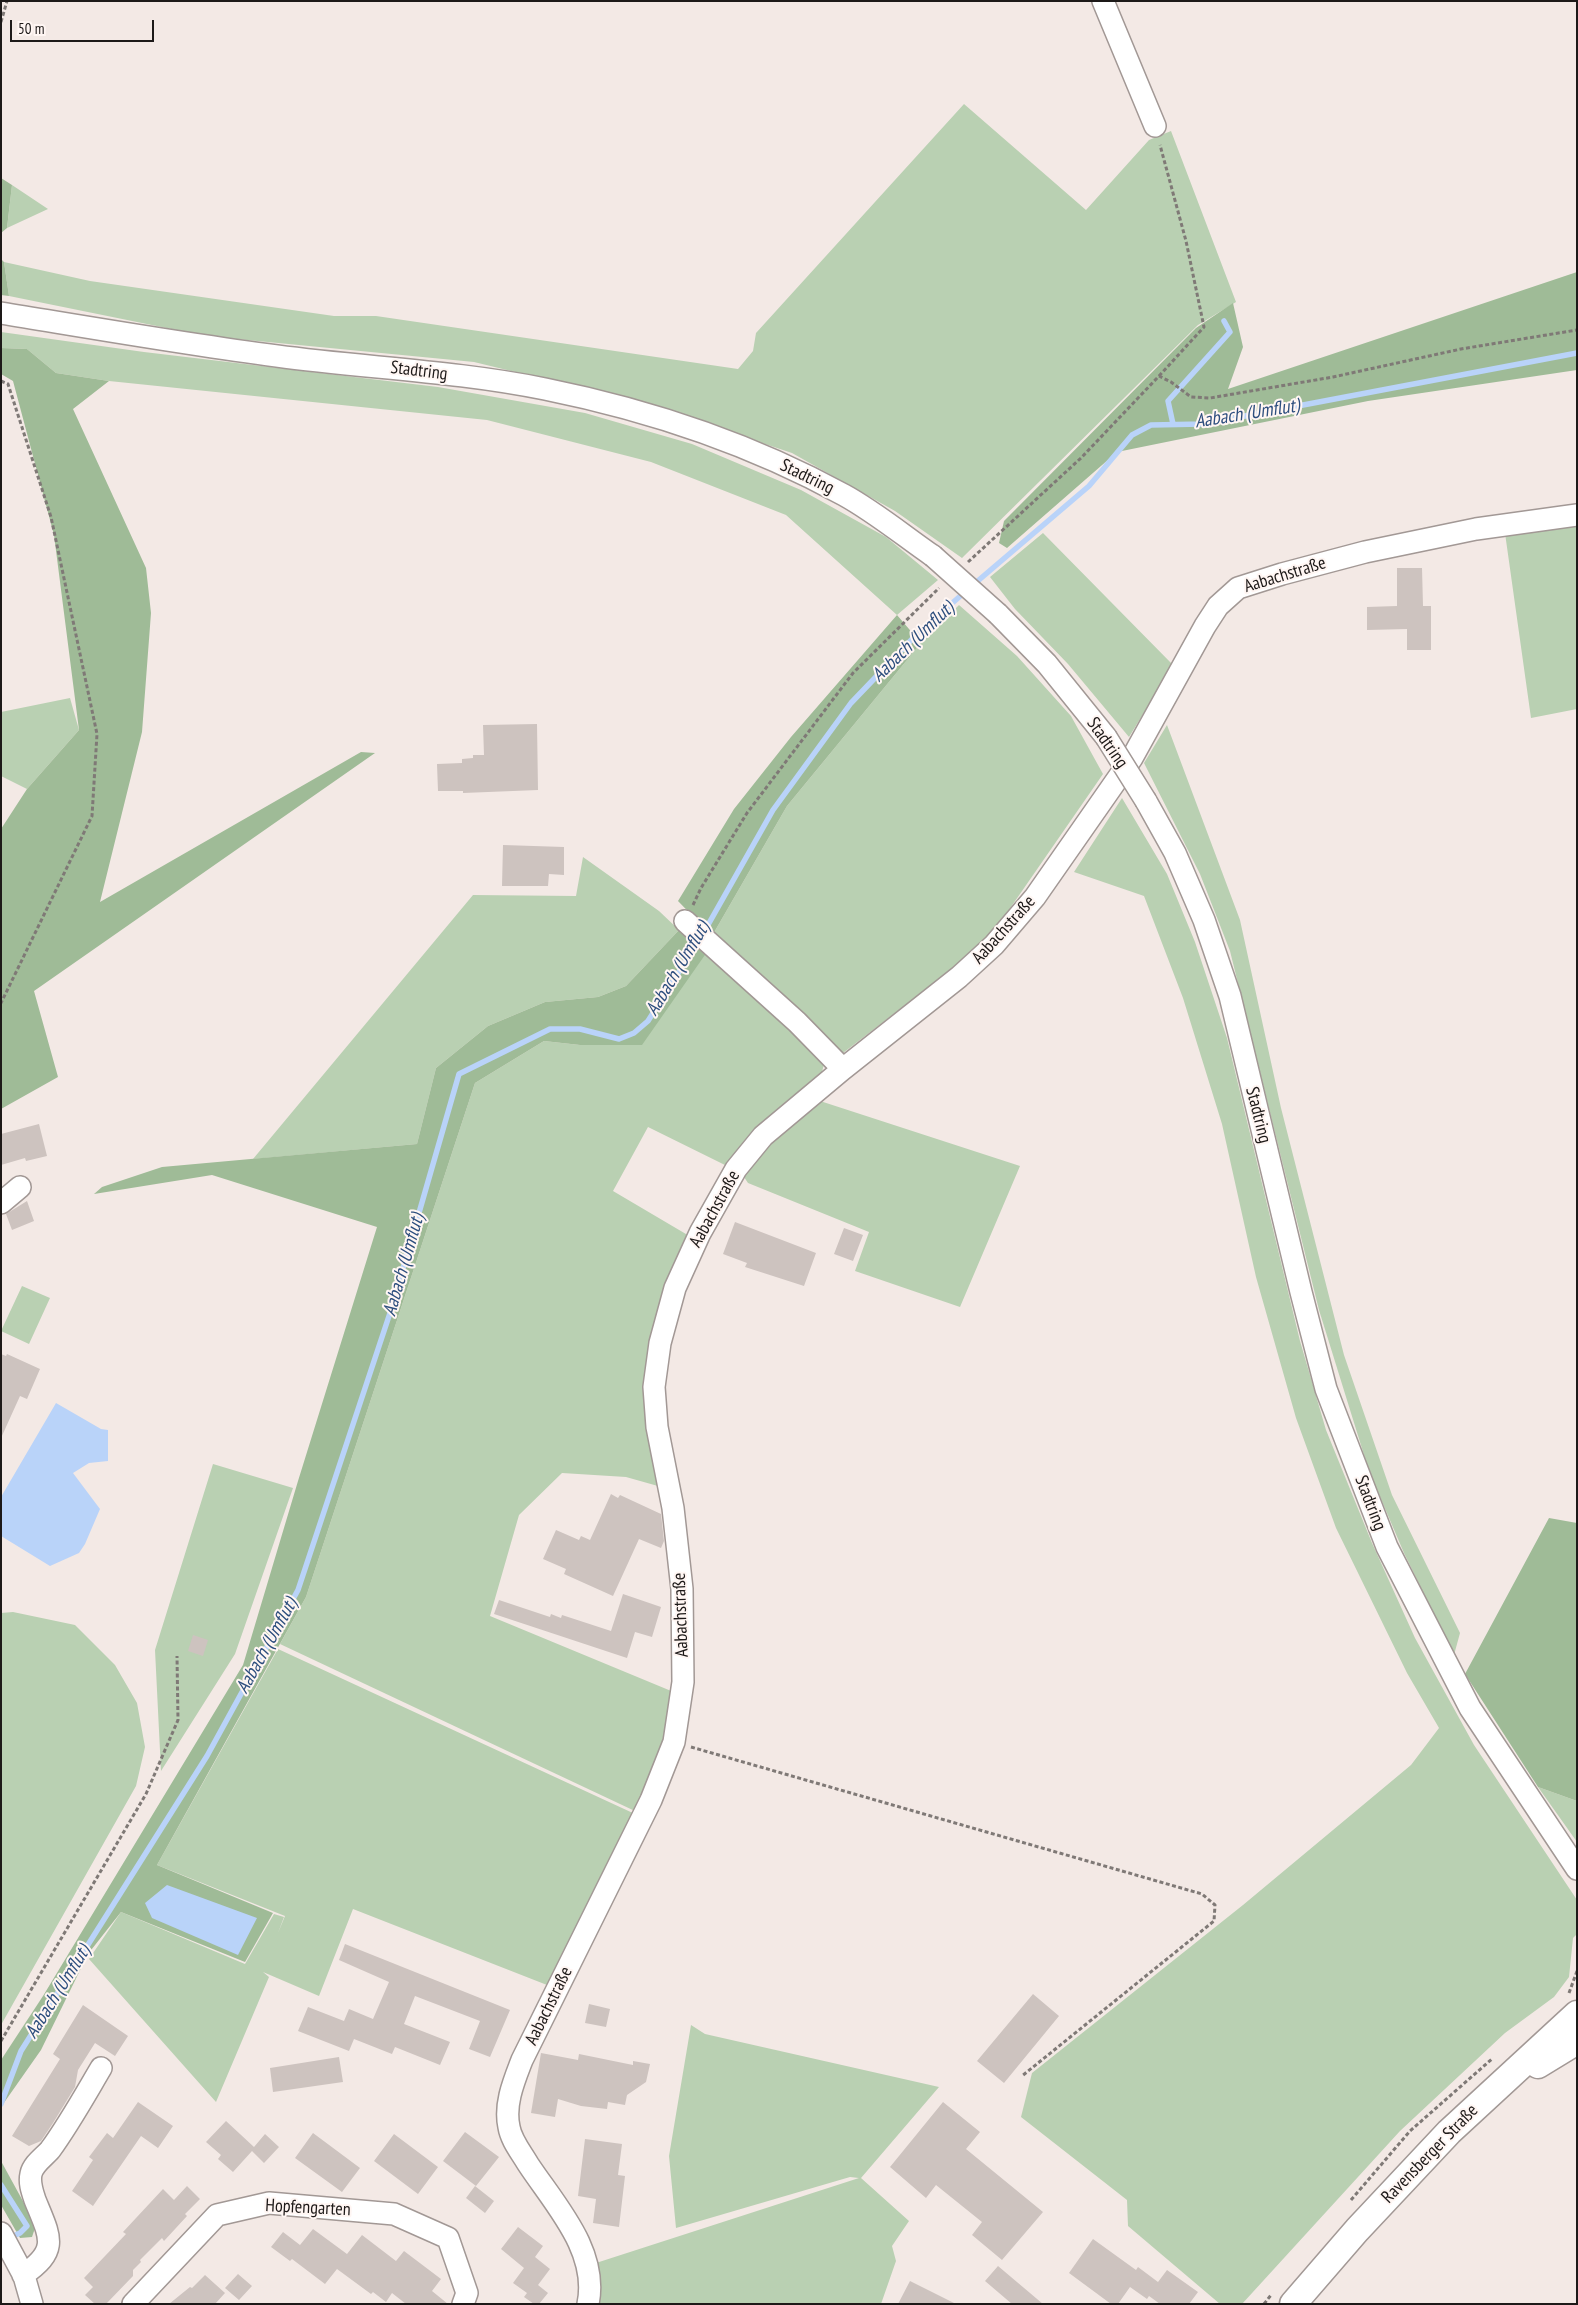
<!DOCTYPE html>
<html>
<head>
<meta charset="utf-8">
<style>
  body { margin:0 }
  #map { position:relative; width:1578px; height:2305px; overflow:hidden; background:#f3e9e5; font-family:"PT Sans Narrow",sans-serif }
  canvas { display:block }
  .frame { position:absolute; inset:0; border:2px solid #1d1918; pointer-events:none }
  .scale { position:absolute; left:10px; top:20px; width:144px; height:22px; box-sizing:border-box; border:2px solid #1d1918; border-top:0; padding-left:6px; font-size:15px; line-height:18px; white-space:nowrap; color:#1d1918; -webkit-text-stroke:4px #fff6f3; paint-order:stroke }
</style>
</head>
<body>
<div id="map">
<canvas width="1578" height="2305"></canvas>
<div class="frame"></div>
<div class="scale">50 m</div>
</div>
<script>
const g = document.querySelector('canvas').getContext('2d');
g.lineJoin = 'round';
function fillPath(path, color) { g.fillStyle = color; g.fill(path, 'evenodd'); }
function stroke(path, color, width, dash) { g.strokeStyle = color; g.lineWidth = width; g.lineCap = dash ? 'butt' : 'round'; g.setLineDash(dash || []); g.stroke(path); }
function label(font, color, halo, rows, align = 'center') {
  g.font = font + ' "PT Sans Narrow",sans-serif'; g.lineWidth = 4; g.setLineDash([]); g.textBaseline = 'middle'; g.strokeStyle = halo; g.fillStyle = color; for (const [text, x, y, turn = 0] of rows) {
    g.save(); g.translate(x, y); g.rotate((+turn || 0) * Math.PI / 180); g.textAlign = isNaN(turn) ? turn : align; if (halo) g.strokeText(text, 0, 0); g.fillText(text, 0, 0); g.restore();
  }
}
const green = new Path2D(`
  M964 104 1086 210 1149 140 1171 131 1236 302 1198 325 962 558 895 511 792 453 639 402 474 362 206 336 9 296 4 262 90 281 334 316H376L738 369 753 351 756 333Z
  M12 185 48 209 7 228Z
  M1 332 144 352 438 387 585 413 692 444 801 490 886 537 938 580 897 615 786 515 651 462 487 420 109 381 56 373 27 349 1 348Z
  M1577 526V709L1531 718 1505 533Z
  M1043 533 1173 665 1129 737 1068 664 1015 609 990 577Z
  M959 605 1017 656 1071 716 1103 774 986 943 839 1056 712 936 787 806 921 643Z
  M70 698 79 730 27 789 1 776V712Z
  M1167 725 1240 920 1281 1108 1344 1355 1392 1495 1460 1633 1454 1655 1404 1553 1369 1471 1319 1310 1230 951 1200 874 1144 763Z
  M1122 798 1167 874 1195 942 1227 1038 1300 1341 1326 1430 1372 1543 1415 1638 1474 1745 1577 1900V1934L1573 1938 1569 1977 1554 1997 1505 2033 1400 2131 1242 2304H1220L1128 2226 1127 2200 1021 2117 1032 2073 1243 1905 1411 1765 1439 1728 1407 1673 1336 1528 1296 1418 1256 1277 1222 1124 1183 998 1144 896 1074 872Z
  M583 857 659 911 679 930 626 986 598 997 545 1002 488 1026 436 1068 417 1144 253 1159 473 895 576 896Z
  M707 952 825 1060 820 1080 729 1167 648 1127 613 1191 691 1237 663 1317 665 1488 626 1477 562 1473 519 1515 490 1616 676 1693 662 1756 637 1812 280 1644 306 1597 475 1083 544 1041 580 1045Z
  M817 1100 1020 1166 960 1307 855 1271 869 1232 748 1183 742 1174 759 1151Z
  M22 1286 50 1298 29 1344 1 1331Z
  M213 1464 293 1488 235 1654 161 1771 155 1650Z
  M13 1612 75 1625 115 1665 137 1703 145 1747 136 1786 1 2025V1613Z
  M278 1649 635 1814 547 1985 353 1909 319 1996 263 1972 269 1977 216 2102 89 1959 121 1912 245 1964 274 1914 284 1917 278 1933 285 1916 157 1865Z
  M1538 1787 1577 1801V1842Z
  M691 2025 705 2034 939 2087 861 2178 909 2221 892 2246 896 2261 881 2304H594L596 2263 859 2178 850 2177 676 2228 669 2156Z`);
const forest = new Path2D(`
  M1 178 12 185 7 228 1 233Z
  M1 259 4 262 9 296 1 295Z
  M1577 272V370L1368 401 1117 452 1007 548 999 543 1004 521 1196 328 1233 303 1243 347 1228 389Z
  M1 348 27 349 56 373 109 381 73 409 146 568 151 613 142 732 100 902 361 752 375 753 34 991 58 1077 1 1109V829L27 789 79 730 54 535 13 381 1 374Z
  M897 615 921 643 787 806 712 936 678 901 734 809 791 737Z
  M679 930 707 952 642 1045H580L544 1041 475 1083 306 1597 157 1865 273 1913 245 1962 121 1912 88 1954 41 2050 1 2107V2060L43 1996 243 1665 298 1481 377 1227 212 1175 94 1194 102 1187 162 1167 417 1144 436 1068 488 1026 545 1002 598 997 626 986Z
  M1549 1518 1577 1523V1801L1538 1787 1465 1674Z
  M1 2161 36 2225 32 2237 20 2238 1 2205Z`);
const water = new Path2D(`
  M56 1403 101 1429 108 1430V1461L89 1463 73 1473 100 1509 85 1544 79 1553 50 1566 1 1536V1497Z
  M167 1885 257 1918 238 1955 152 1918 145 1903Z`);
const stream = new Path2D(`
  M1173 424 1168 401 1230 332 1224 321
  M973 585 1089 486 1132 435 1151 425 1203 424 1577 353
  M704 932 773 810 851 703 917 634 966 591
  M1 2104 21 2051 207 1756 298 1590 391 1310 459 1074 550 1029H580L619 1039 634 1033 648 1021 699 940
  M1 2185 27 2226 20 2233 9 2238`);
const building = new Path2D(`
  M1397 568H1422L1423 606H1431V650H1407V629L1367 630V607L1397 606Z
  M537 724 538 790 463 793V791H438L437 764 462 763V759L473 758V755H484L483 725Z
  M503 845 564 847V875L549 874 548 886H502Z
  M39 1124 47 1156 26 1161 25 1158 1 1165V1134Z
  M27 1201 34 1221 12 1230 6 1214Z
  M735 1222 816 1253 804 1286 745 1267 747 1263 723 1254Z
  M844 1228 863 1235 853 1261 834 1254Z
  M1 1354 6 1356 7 1354 40 1369 27 1399 20 1396 1 1438Z
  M611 1494 618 1498 620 1495 661 1514 664 1541 661 1548 639 1539 613 1596 564 1574 566 1569 543 1559 556 1530 579 1540 581 1536 590 1540Z
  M623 1594 661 1607 652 1637 635 1632 627 1658 494 1614 499 1600 550 1617 551 1614 561 1618 562 1615 611 1631Z
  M193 1635 208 1640 203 1656 188 1651Z
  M345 1944 510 2010 490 2057 469 2049 480 2021 415 1996 404 2024 450 2042 440 2065 395 2047 392 2054 354 2039 349 2051 298 2031 308 2007 344 2021 349 2009 373 2019 389 1982 339 1960Z
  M1033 1994 1059 2016 1004 2083 977 2061Z
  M589 2004 610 2009 606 2027 585 2023Z
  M83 2005 128 2036 115 2056 95 2043 78 2070 75 2087 53 2123 41 2141 29 2146 12 2136 60 2059 53 2054Z
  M541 2053 578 2060 579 2054 633 2065V2061L650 2064 646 2082 627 2095 625 2105 608 2102 607 2109 581 2106 558 2099 555 2117 531 2113Z
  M339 2057 343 2082 273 2092 270 2068Z
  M138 2102 173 2126 158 2148 141 2136 93 2206 72 2191 93 2160 89 2157 107 2133 113 2138Z
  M943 2102 980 2132 966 2149 1043 2212 1002 2260 972 2235 982 2222 936 2185 926 2198 890 2167Z
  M226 2121 254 2147 265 2134 279 2147 264 2163 252 2151 233 2172 218 2159 221 2155 206 2142Z
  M465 2132 499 2157 476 2186 443 2161Z
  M313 2133 360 2168 342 2192 295 2158Z
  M394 2134 438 2167 418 2194 374 2161Z
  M585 2139 622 2144 618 2175 625 2176 619 2227 593 2223 596 2199 578 2196Z
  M187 2186 200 2199 185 2214 187 2216 164 2241 162 2238 140 2260 141 2262 133 2270V2276L106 2304H95L85 2295 93 2287 84 2278 126 2234 123 2232 163 2189 174 2200Z
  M475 2186 494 2201 485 2213 466 2198Z
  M518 2227 543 2246 535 2257 550 2269 538 2285 548 2293 539 2304H534L524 2297 527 2293 513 2283 524 2268 501 2249Z
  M313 2229 347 2254 362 2235 396 2261 404 2251 441 2279 432 2291 448 2304H406L392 2293 386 2302 373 2292 371 2294 337 2269 325 2284 292 2259 290 2261 271 2247 283 2232 300 2245Z
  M1093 2239 1136 2270 1138 2267 1158 2282 1167 2270 1198 2292 1189 2304H1160L1149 2296 1147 2299 1130 2287 1118 2304H1111L1069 2273Z
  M998 2266 1043 2304H1012L985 2281Z
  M238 2274 252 2286 239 2300 225 2288Z
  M205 2275 225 2293 215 2304H169L190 2287 192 2288Z
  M910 2281 956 2304H898Z`);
const path = new Path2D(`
  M1 22 7 1
  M1159 376 1204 327 1186 241 1160 145
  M1 381 8 384 51 517 97 734 92 816 1 1003
  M968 562 1081 458 1159 376 1171 382 1191 397 1210 398 1333 377 1461 349 1577 330
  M693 905 701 888 747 813 853 673 939 588
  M691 1747 1202 1894 1215 1905 1214 1921 1022 2076
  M1569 1993 1577 1971
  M1 2041 146 1794 178 1720 177 1656
  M1351 2200 1410 2131 1493 2058
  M1264 2304 1271 2295`);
const minor = new Path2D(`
  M1103 1 1155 126
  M1 313C93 328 185 344 277 356 366 368 457 371 545 389 649 410 751 444 844 495 875 512 904 536 933 556
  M998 614 1047 664 1106 737
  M1146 801 1175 853 1204 920 1230 996 1301 1292 1326 1389 1387 1547 1470 1708 1577 1869
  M685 921 797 1022 843 1069
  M1 1203 20 1187
  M1 2233 24 2276 32 2304
  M23 2275C60 2250 50 2237 35 2200 32 2191 29 2183 31 2174 33 2164 44 2157 50 2150 69 2124 85 2095 101 2068
  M133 2304 217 2215 269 2203 394 2214 448 2238 467 2293 463 2304
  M588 2304C599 2251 555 2205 528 2164 521 2152 511 2140 509 2127 504 2104 514 2081 522 2060L651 1800 674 1742 683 1682 682 1589 673 1508 657 1427 654 1387 660 1343 675 1288 700 1233 736 1169 763 1136 843 1069 959 977 994 945 1035 897 1132 758 1205 626 1218 606 1238 588 1282 574 1365 552 1476 529 1577 515`);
const major = new Path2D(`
  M1538 2065 1577 2041
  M1293 2304 1357 2230 1449 2132 1577 2014`);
const minorBridge = new Path2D(`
  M933 556 998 614
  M1106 737 1146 801`);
const streetNames = [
  ["Stadtring",419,371,7],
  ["Stadtring",807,477,26],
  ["Aabachstraße",1285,575,-17],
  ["Stadtring",1107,743,55],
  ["Aabachstraße",1004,930,-48],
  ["Stadtring",1258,1115,76],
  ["Aabachstraße",715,1209,-61],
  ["Stadtring",1370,1503,69],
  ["Aabachstraße",681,1615,-92],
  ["Aabachstraße",549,2006,-64],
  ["Ravensberger Straße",1430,2154,-46],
  ["Hopfengarten",308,2208,3]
];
const waterNames = [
  ["Aabach (Umflut)",1247,414,-9],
  ["Aabach (Umflut)",913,642,-44],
  ["Aabach (Umflut)",678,969,-59],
  ["Aabach (Umflut)",404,1265,-74],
  ["Aabach (Umflut)",267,1646,-61],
  ["Aabach (Umflut)",58,1992,-58]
];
fillPath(green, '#b9d0b2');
fillPath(forest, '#9fbb97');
fillPath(water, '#b9d3f9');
stroke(stream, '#b9d3f9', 5.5);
fillPath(building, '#cdc3bf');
stroke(minor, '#a29895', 24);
stroke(major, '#a29895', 29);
stroke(path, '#7f7976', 3, [4, 2.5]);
stroke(minor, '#fff', 21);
stroke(major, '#fff', 26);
stroke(minorBridge, '#a29895', 24, []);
stroke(minorBridge, '#fff', 21);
label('18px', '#1d1918', '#fff6f3', streetNames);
label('italic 19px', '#2d4e7e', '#fff6f3', waterNames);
</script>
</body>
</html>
